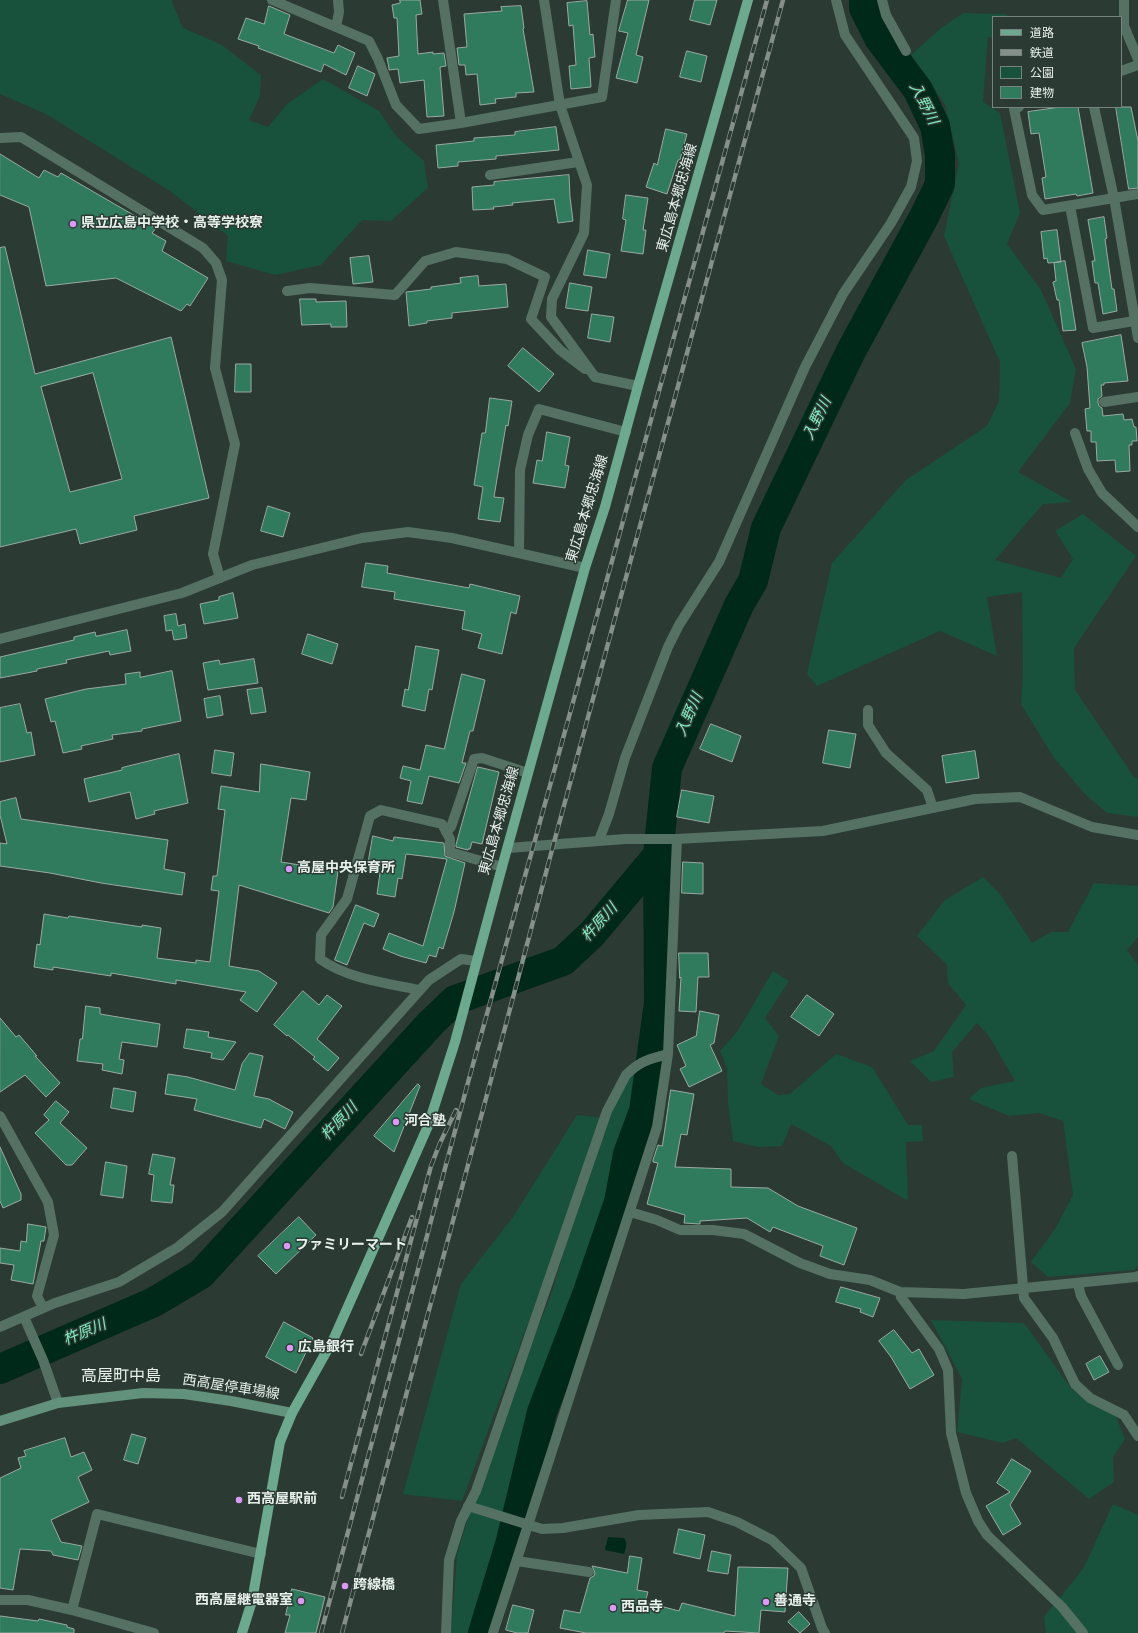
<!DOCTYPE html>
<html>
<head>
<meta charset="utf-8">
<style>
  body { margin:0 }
  #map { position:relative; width:1138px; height:1633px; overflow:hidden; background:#2c3a34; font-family:Jost,"Noto Sans JP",sans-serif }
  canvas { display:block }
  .legend { position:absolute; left:992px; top:16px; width:130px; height:92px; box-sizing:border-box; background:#2c3a34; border:1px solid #77837e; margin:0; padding:5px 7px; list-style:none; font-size:12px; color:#e7f0ec }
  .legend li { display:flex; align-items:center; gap:8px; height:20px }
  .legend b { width:20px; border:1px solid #77837e }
</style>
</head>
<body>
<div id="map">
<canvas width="1138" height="1633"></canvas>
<ul class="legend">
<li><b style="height:5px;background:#6ca98e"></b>道路</li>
<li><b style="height:5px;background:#85908b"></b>鉄道</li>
<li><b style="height:11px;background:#18513c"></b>公園</li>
<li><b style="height:11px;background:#307b5e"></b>建物</li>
</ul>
</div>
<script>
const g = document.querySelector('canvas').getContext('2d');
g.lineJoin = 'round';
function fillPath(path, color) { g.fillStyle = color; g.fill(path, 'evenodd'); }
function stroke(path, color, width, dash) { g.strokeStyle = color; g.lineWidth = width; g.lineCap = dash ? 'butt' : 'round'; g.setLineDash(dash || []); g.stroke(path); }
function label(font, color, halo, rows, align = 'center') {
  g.font = font + ' Jost,"Noto Sans JP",sans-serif'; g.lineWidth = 3; g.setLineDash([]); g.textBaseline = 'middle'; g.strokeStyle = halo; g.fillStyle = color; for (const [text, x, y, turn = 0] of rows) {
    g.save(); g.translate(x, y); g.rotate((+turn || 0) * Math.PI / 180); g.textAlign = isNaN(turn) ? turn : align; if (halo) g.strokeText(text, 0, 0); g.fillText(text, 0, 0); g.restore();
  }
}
const green = new Path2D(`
  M0 0H171L183 28 222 45 261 75 260 96 249 120 268 127 287 104 323 79 379 111 396 136 424 161 428 188 391 221 362 220 321 265 275 275 226 261 228 236 170 191 46 114 0 94Z
  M963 13 1004 14 1012 17H993V38L988 37 983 102 1000 113 1020 213 1007 244 1041 290 1076 369 1070 403 1018 472 1072 502 1043 504 995 560 1061 578 1073 559 1055 531 1083 514 1136 556 1074 648 1075 690 1134 777 1138 779V817L1107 813 1086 795 1054 758 1021 704 1023 673 1022 592 987 597 997 656 940 631 817 686 807 674 832 563 906 480 987 426 999 401 1000 362 944 236 959 163 945 104 911 55 941 28Z
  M983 877 1000 894 1032 943 1051 932H1068L1094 883 1138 886V937L1127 950 1138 965V1266L1134 1270 1048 1277 1031 1262 1055 1229 1073 1195 1063 1121 1039 1113 1009 1116 969 1099 981 1088 1015 1081 989 1036 977 1023 952 1052 954 1077 931 1082 910 1061 934 1051 966 1005 948 983 947 965 917 936 945 900Z
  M773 971 789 981 765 1018 779 1036 761 1084 778 1095 790 1094 836 1054 872 1067 908 1125H922L923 1141 906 1142 908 1201 843 1163 831 1146 791 1124 782 1146 758 1147 733 1141 728 1102 727 1068 720 1051 737 1032Z
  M628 1072H643L586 1273 539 1399 484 1597 472 1633H451L457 1555 464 1531 487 1458 552 1292 600 1130 462 1501 403 1494 461 1284 513 1217 577 1115 605 1118Z
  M931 1320 1024 1323 1071 1388 1088 1402 1116 1416 1125 1439 1113 1457 1114 1482 1089 1499 1016 1438 1003 1443 957 1432 962 1379Z
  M1113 1504 1138 1515V1633H1046L1044 1617 1083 1569Z`);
const water = new Path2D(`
  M608 1537 624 1538C628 1543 626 1548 624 1554L605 1550Z`);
const river = new Path2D(`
  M0 1369 154 1302 201 1274 431 1023 455 1000 563 961 592 934 658 855
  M483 1633 511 1541 542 1412 588 1292 619 1202 628 1154 644 1111 659 1003 658 855 667 768 739 605 753 581 766 528 851 351 924 217 940 184V155L935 126 918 90 879 38 864 8V0`);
const building = new Path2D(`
  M400 0H420L422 14 416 15 418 54 433 52V54L444 53 446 66 440 67 444 116 427 117 424 80 400 83 398 69 389 70V68L387 58 399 56 397 18H394L392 5 400 3Z
  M628 0H649L636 55 643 57 637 83 616 78 628 33 619 31Z
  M695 0H717L710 25 690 20Z
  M587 1 590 35 593 34 595 57 589 58 591 87 571 89 569 66 576 65 573 25 569 26 567 3Z
  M269 6 290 15 284 34 334 53 338 45 355 53 346 75 324 64 321 72 258 48 259 46 238 39 246 18 264 24Z
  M521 6 524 28 523 29 534 92 516 93V97L495 99 496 103 480 105 477 74 466 75 465 65H459L457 48 467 47 464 14 502 11 501 7Z
  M687 51 707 56 701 82 680 77Z
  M358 66 375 74 367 96 349 88Z
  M1061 107H1078L1093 193 1077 196 1076 194 1045 199 1042 178 1046 177 1039 133 1031 134 1028 112Z
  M1116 107H1131L1138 141V188L1129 189Z
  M556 127 559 150 496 156V159L458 162V166L438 168 436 145 474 141V138L515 135V132Z
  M666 129 687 134 680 160H678L667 194 646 187 654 163 657 165Z
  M0 154 39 178 44 170 58 177 61 173 156 228 152 233 166 241 162 251 208 278 190 306 187 304 181 311 116 278 46 286 29 207 0 195Z
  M569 175 570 197 573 221 558 223 554 199 512 203 513 205 493 207 494 209 473 210 472 187 494 185V182Z
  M626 195 648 198 643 230H646L643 254 621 251 626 220 623 219Z
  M1104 217 1107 238 1105 239 1112 289H1114L1117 311 1103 314 1098 283H1095L1092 261H1095L1088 220Z
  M1057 230 1061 262 1048 263 1047 258 1044 259 1041 232Z
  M5 247 35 374 171 337 209 498 134 516 137 530 80 544 76 529 0 547V248ZM93 373 122 479 70 492 41 387Z
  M588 250 610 254 606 278 584 275Z
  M369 256 373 282 353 284 350 258Z
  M1065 261 1076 330 1063 331 1059 300H1057L1053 282 1056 281 1054 263Z
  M478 276 479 286 506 284 508 307 452 313V318L427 321V323L409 326 406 292 431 289V287L461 283 460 278Z
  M570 283 592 287 588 311 566 308Z
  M300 299H316V302L346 301 347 327H331V324L302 325Z
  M592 314 614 317 610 342 588 338Z
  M1121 335 1128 381 1104 383V385H1101L1102 396 1098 399V403L1099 406 1102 408 1103 416 1123 414 1124 420 1132 419 1134 427H1136L1137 441H1132V445H1129L1130 471 1116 472 1115 460 1097 461 1096 442H1091V431H1087L1085 409 1090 408 1087 367 1082 343Z
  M523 348 554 374 539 392 508 366Z
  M236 364H251V392H235Z
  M490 398 512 401 508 426 506 425 494 497 504 498 500 522 478 519 483 487 474 485 482 433H485Z
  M547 432 570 437 565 465 569 466 565 488 533 483 537 460 542 461Z
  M268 506 290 513 283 537 261 531Z
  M366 563 388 566 387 573 469 588 470 584 520 596 516 614 511 612 502 654 478 648 482 634 462 629 465 611 394 599 395 592 362 587Z
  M233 593 238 618 204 624 200 604 219 600V597Z
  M176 614 178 626 185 624 187 638 174 640 172 630 166 631 164 616Z
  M127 630 131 651 110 655 109 651 66 660 67 663 37 669V671L0 678V657L74 640V637L95 632 96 636Z
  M308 634 338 644 332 664 302 654Z
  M416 646 439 650 432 690 429 689 425 711 402 706 405 689 408 690Z
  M254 659 258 683 208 690 203 663 219 660 220 664Z
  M172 671 181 721 142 729V731L112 735 113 739 81 746 82 749 63 753 55 721 51 722 45 699 86 689 126 684 125 674 140 672V677Z
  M462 674 485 680 473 731H470L462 763H466L459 783 429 776 422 804 407 801 411 781 400 778 403 766 420 770 426 745 444 749Z
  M262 688 266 712 251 714 247 690Z
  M220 696 223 715 207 718 204 699Z
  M20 704 27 733 31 732 35 755 0 762V708Z
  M711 724 741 736 732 762 700 749Z
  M829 730 856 734 850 768 823 763Z
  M215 750 234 753 231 776 212 773Z
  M975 751 979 778 946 783 942 756Z
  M179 754 188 803 154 811 155 814 136 819 130 792 89 802 84 779 122 770V768Z
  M261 764 310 772 306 800 291 798 281 862 338 871 333 907 329 913 239 885 229 966 259 971 277 983 257 1012 240 1000 246 992 176 980V984L111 973V976L53 967V970L34 967 37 944 40 945 44 914 68 918 69 916 142 927V925L161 928 157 958 196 963V960L210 962 219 891 211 890 213 876H217L225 810 218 809 221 786 259 792Z
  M478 767 499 772 482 844 472 842 470 849H468V850L456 847V845Z
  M682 790 714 796 709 823 677 817Z
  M16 798 21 819 168 840 164 869 185 873 182 895 101 883 50 873 0 866V843L7 844 0 815V802Z
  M373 836 393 841 394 837 444 843 445 856 465 863 454 912 443 949 439 947 436 957 429 955 426 963 400 956 383 949 389 933 423 946 447 859 406 854 402 879 398 878 395 897 377 894 380 873 367 871Z
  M683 862 703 863V894L682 893Z
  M356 905 379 914 374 927 364 923 347 965 335 960Z
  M679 953H708L709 977H698L696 1012 679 1011 681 977 680 978Z
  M303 991 319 1005 327 995 342 1006 317 1039 339 1058 328 1071 313 1059 315 1057 288 1035 287 1036 274 1025Z
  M807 995 834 1014 819 1036 791 1017Z
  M86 1006 100 1008V1014L160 1024 157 1047 122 1042 119 1059 124 1060 122 1074 102 1070 103 1064 77 1061 80 1039H82Z
  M700 1011 719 1015 714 1043 710 1045 722 1071 689 1087 680 1069 686 1066 677 1045 696 1036Z
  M0 1018 16 1037 19 1035 37 1056H35L60 1083 46 1097 25 1075 0 1092Z
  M187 1029 209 1032 208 1037 236 1042 223 1060 211 1058 212 1053 184 1048Z
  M250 1053 263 1056 254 1096 269 1099 293 1112 285 1129 264 1119 261 1128 194 1110 197 1099 165 1094 168 1074 188 1077 235 1090 242 1064Z
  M418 1084 420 1086 394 1152 374 1136Z
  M114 1088 136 1092 133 1112 111 1108Z
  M671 1090 694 1094 687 1135 681 1134 675 1167 731 1169V1187L768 1188 798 1206 857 1228 844 1265 820 1256 823 1246 773 1227 770 1232 747 1218 700 1221V1224L684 1223 685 1215 647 1204 658 1163 653 1162V1160L658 1145 662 1146Z
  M56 1101 69 1112 60 1123 87 1148 72 1165H66L35 1133 49 1120 44 1115Z
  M0 1147 21 1194V1200L3 1208 0 1201Z
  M153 1154 175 1158 170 1185H174L172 1203 151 1201 154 1175 149 1174Z
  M106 1162 127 1166 123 1198 101 1195Z
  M299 1217 316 1235 276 1274 258 1256Z
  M28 1224 46 1227 44 1241H41L33 1284 11 1280 14 1265 0 1263V1248L20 1251 21 1241 26 1242Z
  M841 1287 880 1298 873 1317 860 1312 861 1309 836 1302Z
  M284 1322 313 1338 296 1373 266 1357Z
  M894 1330 912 1353 919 1349 934 1375 910 1389 891 1357 879 1341Z
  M1100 1356 1109 1372 1094 1380 1086 1364Z
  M132 1434 146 1438 138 1464 124 1460Z
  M65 1438 71 1457 84 1452 92 1470 78 1477 89 1502 51 1520 61 1542 82 1546 78 1560 53 1555 51 1551 20 1549 13 1590 0 1588V1478L21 1468 18 1458 26 1456 24 1451Z
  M1012 1459 1031 1471 1010 1505 1021 1524 1003 1535 986 1506 1010 1492 997 1483Z
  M679 1529 705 1535 700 1559 674 1553Z
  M712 1551 731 1555 728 1574 708 1571Z
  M630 1556 642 1558 637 1590 648 1592 645 1602 679 1611 682 1603 735 1616 738 1567 788 1568 785 1612 761 1610 759 1633 725 1631 724 1633H586L560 1628 564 1610 580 1613 590 1578 594 1576 595 1573 592 1566 627 1573Z
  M292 1589 325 1597 316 1633H285L290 1615H286Z
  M513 1605 534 1610 528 1633H517L506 1630Z
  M799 1612 810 1624 800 1633 788 1622Z
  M0 1616 38 1621 39 1619 67 1625V1627L74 1629V1633H0Z`);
const minor = new Path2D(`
  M272 0 369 41 378 59 396 105 419 129 461 123 602 97 616 0
  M443 0 461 123
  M544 0 560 105 587 185 584 233 552 299 551 317 595 377 638 386
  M882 0 886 15 906 51
  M1124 0V26L1138 59
  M336 27 339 12 338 0
  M1121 71 1138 65
  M1019 107 1014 109 1032 195 1043 210 1138 194
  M1094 107 1114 198 1138 338
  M0 138 21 137 203 248 216 263 222 280 215 368 235 444 213 554 220 578
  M490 175 578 162
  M1070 206 1093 328 1134 321
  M287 291 310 288 395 295 425 261 456 252 507 259 545 277 531 319 560 350 585 369
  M1104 402 1138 397
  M1075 433 1088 469 1102 493 1138 527
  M519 552 520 470 528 435 539 409 626 432
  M868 710V725L886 753 927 790 933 808
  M446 832 451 827 474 759 482 758 528 773
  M599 840 609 814 625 758 668 647 679 625 719 562 805 367 843 294 891 223 911 187 917 161 914 138 845 35 836 0
  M419 990C386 983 348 979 320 959L321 935 347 899 370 816 381 810 442 824 450 839V852L502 867
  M0 1116 48 1202 54 1235 37 1296 43 1308
  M1012 1156 1024 1298 1053 1338 1075 1384 1090 1398 1124 1415 1138 1436
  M630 1212 657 1220 680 1230H713L744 1234 800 1263 830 1274 870 1280 900 1292 964 1294 1136 1277 1138 1276
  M1078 1284 1081 1296 1118 1365
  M900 1292 901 1297 939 1349 948 1370 951 1433 966 1493 978 1521 987 1535 1062 1607 1083 1633
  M24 1317 43 1360 58 1403
  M0 1327 55 1303 119 1282 178 1247 222 1212 429 980 461 959 476 961
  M468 1506 542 1529 563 1528 639 1515 708 1512 737 1522 772 1540 801 1568 822 1628 825 1633
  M517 1561 589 1572
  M72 1610 97 1514 261 1554
  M446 1633 449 1560 461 1521 476 1491 607 1111 626 1075C641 1060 648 1060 668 1054
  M493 1633 657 1127 668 1054 677 839`);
const tertiary = new Path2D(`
  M0 639 182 593 252 565 362 538 408 532 452 538 585 568
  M508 848 625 839H677L823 831 975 799 1020 797 1092 827 1138 835
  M0 1600H28L72 1610 154 1633`);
const secondary = new Path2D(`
  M0 1421 58 1403 143 1393 184 1394 231 1401 292 1413`);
const primary = new Path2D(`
  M242 1633 252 1601 280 1442 292 1413 334 1338 428 1126 455 1042 502 867 585 568 605 507 638 386 748 0`);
const rail = new Path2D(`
  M361 1354 412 1217
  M342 1497 431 1166 440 1143 456 1110
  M321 1633 467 1086 767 0
  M342 1633 506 1024 553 846 783 0`);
const markers = [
  [73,224,4,"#da9af6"],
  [289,869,4,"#da9af6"],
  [396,1122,4,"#da9af6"],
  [287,1246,4,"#da9af6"],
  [290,1348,4,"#da9af6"],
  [239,1500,4,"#da9af6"],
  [345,1586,4,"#da9af6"],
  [301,1601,4,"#da9af6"],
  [766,1602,4,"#da9af6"],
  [613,1608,4,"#da9af6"]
];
const streetNames = [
  ["東広島本郷忠海線",678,198,-74],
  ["東広島本郷忠海線",588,509,-73],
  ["東広島本郷忠海線",500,821,-74],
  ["西高屋停車場線",231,1388,9]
];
const poiNames = [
  ["県立広島中学校・高等学校寮",81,224],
  ["高屋中央保育所",297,869],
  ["河合塾",404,1122],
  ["ファミリーマート",295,1246],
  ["広島銀行",298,1348],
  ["西高屋駅前",247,1500],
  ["跨線橋",353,1586],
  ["西高屋継電器室",293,1601,"right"],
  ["善通寺",774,1602],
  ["西品寺",621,1608]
];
const waterNames = [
  ["入野川",923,104,63],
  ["入野川",818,419,-64],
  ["入野川",690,715,-66],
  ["杵原川",600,923,-48],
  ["杵原川",340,1122,-47],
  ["杵原川",85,1333,-23]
];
const quarterNames = [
  ["高屋町中島",121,1377]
];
fillPath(green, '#18513c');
fillPath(water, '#00291a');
stroke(river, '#00291a', 30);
fillPath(building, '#307b5e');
stroke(building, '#9aaaa2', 1);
stroke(minor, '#547163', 10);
stroke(tertiary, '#547163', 10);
stroke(secondary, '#62917c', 10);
stroke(primary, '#6ca98e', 10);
stroke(rail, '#85908b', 4.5);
stroke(rail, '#2c3a34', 3, [9]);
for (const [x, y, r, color] of markers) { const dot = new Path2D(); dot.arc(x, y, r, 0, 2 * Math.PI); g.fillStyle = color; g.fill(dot); stroke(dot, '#2c3a34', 1.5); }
label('14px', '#e7f0ec', '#2c3a34', streetNames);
label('bold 14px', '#e7f0ec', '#2c3a34', poiNames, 'left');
label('italic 15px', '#81ebbf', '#2c3a34', waterNames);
label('16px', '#e7f0ec', '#2c3a34', quarterNames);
</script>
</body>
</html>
